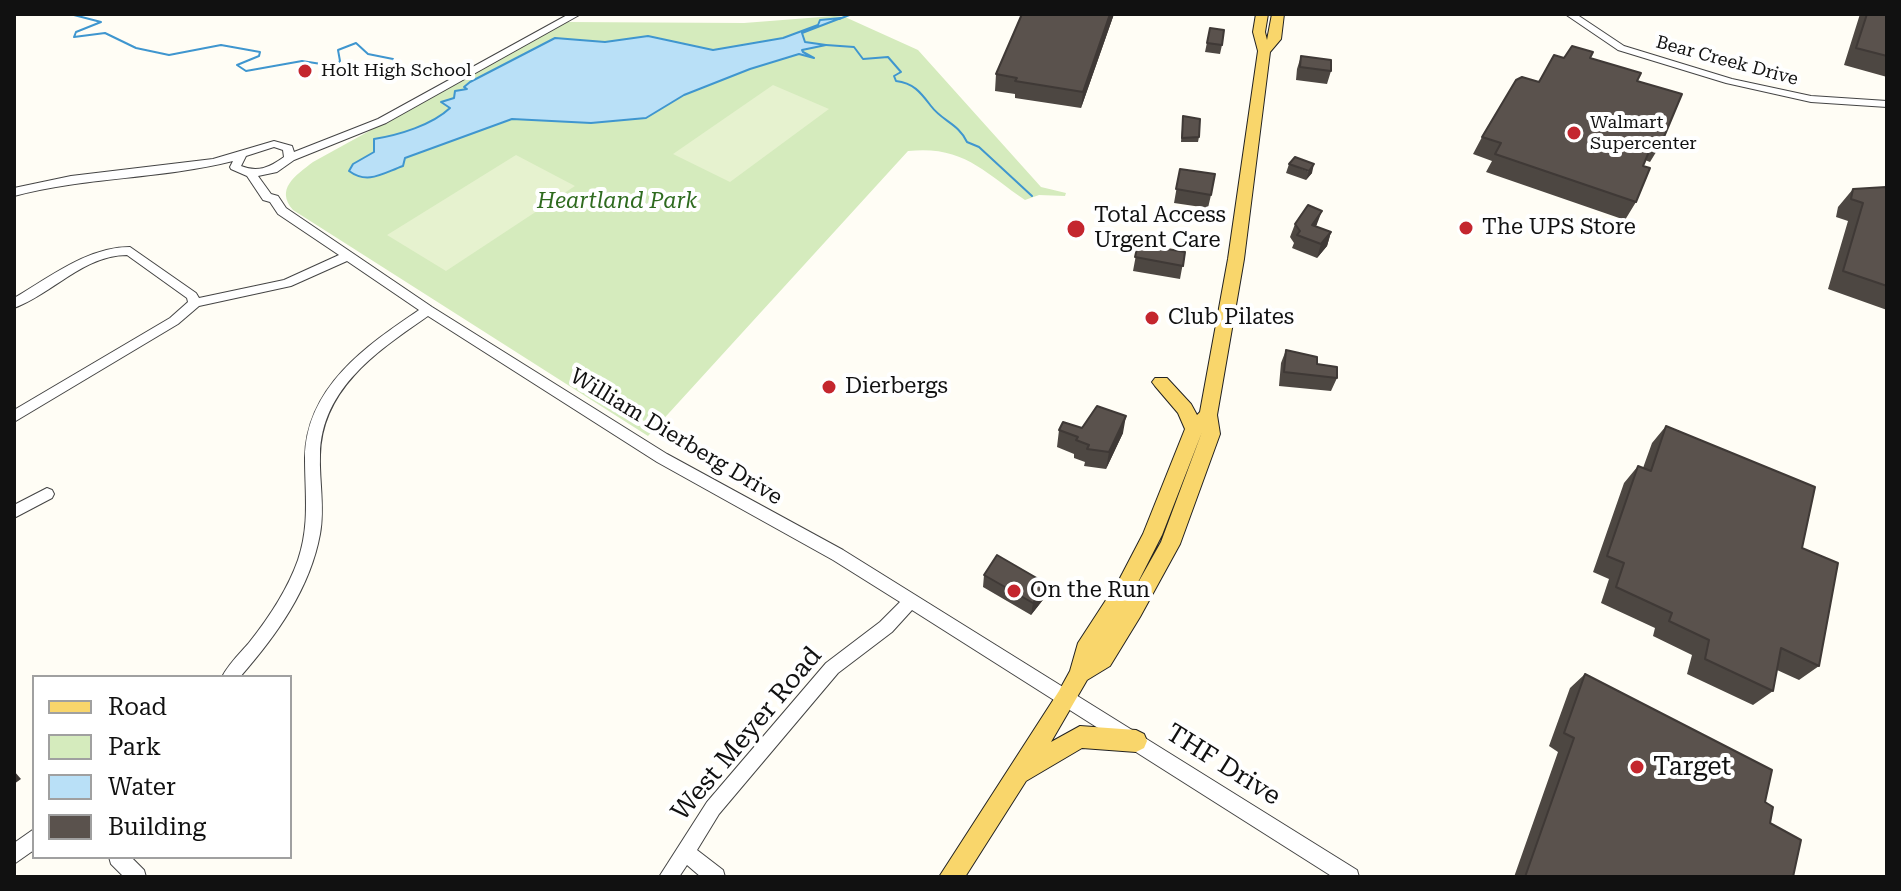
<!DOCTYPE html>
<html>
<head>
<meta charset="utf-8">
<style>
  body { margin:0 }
  #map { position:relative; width:1901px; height:891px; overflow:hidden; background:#fffdf5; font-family:"Roboto Serif",serif }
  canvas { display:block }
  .frame { position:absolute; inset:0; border:16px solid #111; pointer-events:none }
  .legend { position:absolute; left:32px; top:675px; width:260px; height:184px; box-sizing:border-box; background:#fff; border:2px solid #a0a0a0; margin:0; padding:10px 14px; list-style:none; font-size:24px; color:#111 }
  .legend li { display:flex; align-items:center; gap:16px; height:40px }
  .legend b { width:40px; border:2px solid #a0a0a0 }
</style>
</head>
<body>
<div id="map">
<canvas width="1901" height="891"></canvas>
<div class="frame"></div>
<ul class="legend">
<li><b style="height:10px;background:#f9d66b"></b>Road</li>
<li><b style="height:22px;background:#d5ebbd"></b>Park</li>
<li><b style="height:22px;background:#b9e0f7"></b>Water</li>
<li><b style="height:22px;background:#5a524d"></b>Building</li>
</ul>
</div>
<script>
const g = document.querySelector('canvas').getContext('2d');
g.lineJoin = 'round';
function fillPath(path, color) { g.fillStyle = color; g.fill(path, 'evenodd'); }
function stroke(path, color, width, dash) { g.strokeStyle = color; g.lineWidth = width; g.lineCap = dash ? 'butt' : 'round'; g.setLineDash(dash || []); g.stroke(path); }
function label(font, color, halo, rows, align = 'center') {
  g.font = font + ' "Roboto Serif",serif'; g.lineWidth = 8; g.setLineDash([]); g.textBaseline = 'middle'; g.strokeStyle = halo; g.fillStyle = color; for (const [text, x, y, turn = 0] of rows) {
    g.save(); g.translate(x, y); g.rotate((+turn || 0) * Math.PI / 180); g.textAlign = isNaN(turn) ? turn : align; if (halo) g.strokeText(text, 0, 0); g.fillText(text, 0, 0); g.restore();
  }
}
const green = new Path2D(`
  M834 16 845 17 918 50 1041 187 1066 193 1065 196 1039 195 1025 200C984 172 963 145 908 151L648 436 293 210C275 189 295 176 313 162L567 22 744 23Z`);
const pitch = new Path2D(`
  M773 85 829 109 730 182 673 154Z
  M516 155 575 186 446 271 387 235Z`);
const water = new Path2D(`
  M841 18 802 33 805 42 826 45 802 50 803 52 814 58 799 54 750 69 684 95 646 118 591 123 512 119 405 158 403 166C383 173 368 185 349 171L353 164 374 152V139C399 135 432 125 450 108L441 102 454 98 455 91 467 89 464 87 470 82 555 38 605 42 648 36 713 50 783 38 818 25 820 20Z`);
const stream = new Path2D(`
  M70 14 101 22 76 32 74 37 105 33 136 48 169 55 221 45 260 52 259 56 237 65 246 71 302 61 334 66 340 61 338 50 356 43 368 54 393 59V65L377 70 384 74 385 80 424 76
  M839 19 852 14
  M826 45 854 47 863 59 888 57 901 72 894 76 896 81C914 83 921 93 931 106 942 121 959 124 967 142L979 147 1032 196`);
const minor = new Path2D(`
  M569 14H581L386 123 294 160 277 172 258 176 271 194 278 196 286 208 432 307 667 454 843 550 1357 870 1359 877H1333L912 610 892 632 838 673 719 814 697 850 723 870 725 877H701L687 865 679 877H659L707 802 826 663 880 622 900 602 833 560 657 462 428 316C379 350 321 388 320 455 319 481 325 508 320 534 310 589 276 636 240 677H222C228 665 239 654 248 644 268 619 287 591 298 560 310 525 305 494 305 458 306 387 366 346 419 310L347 261 291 286 199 306 178 324 14 422V410L170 318 188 302 187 298 127 255C84 255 52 294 14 308V298C49 278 87 247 130 247L196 293 199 298 284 280 339 255 278 214 270 202 263 200 247 176 231 169 230 167 233 161C161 179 86 177 14 196V188L71 176 213 159 274 141 292 146 294 152 378 119ZM274 147 283 150 284 157C270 167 258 173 241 166L246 156Z
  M1565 14H1576L1624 46 1732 79 1811 96 1887 101V107L1811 102 1726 83 1618 50Z
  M47 488 52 490 54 494 52 498 14 518V505Z
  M34 829V850L14 864V843Z
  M109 857H131L144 870 146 877H124L111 864Z`);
const major = new Path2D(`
  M1256 14H1268L1265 32 1267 40 1272 14H1284L1281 39 1270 52 1244 259 1217 415 1220 434 1180 544 1140 617 1110 666 1087 680 1051 742 1080 726 1136 730 1144 734 1147 741 1144 748 1136 752 1082 748 1026 781 965 877H939L1059 691 1070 671 1078 643 1119 580 1143 534 1185 429 1178 413 1155 386 1152 382 1155 378H1167L1191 404 1197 415 1200 412 1228 259 1258 51 1253 32ZM1202 432 1161 542 1134 590 1162 535Z`);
const wall = new Path2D(`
  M1114 14 1081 108 1015 98V94L995 91 996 74Z
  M1860 14H1887V77L1844 65Z
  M1210 28 1222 45 1220 54 1205 52Z
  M1301 56 1331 71 1327 84 1296 80 1297 69Z
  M1590 58 1637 81 1661 144 1650 162 1645 160 1643 166 1636 202 1625 220 1486 172 1492 161 1473 154 1482 137 1539 82Z
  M1183 116 1199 137 1198 142H1181Z
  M1289 164 1312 173 1306 180 1286 173Z
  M1180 169 1211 195 1208 208 1174 203Z
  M1887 187V310L1828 289 1848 221 1836 217 1838 207 1853 189Z
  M1295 224H1317L1316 226 1331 232 1327 246 1317 258 1292 248 1294 243 1290 237Z
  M1138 244 1185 252 1180 279 1133 271Z
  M1286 350 1317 364 1337 378 1331 391 1279 386 1281 363Z
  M1666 426 1802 548 1819 666 1799 680 1777 670 1773 691 1753 705 1687 674 1692 655 1653 636 1655 628 1601 603 1609 579 1593 572 1624 483 1638 466 1643 468 1652 443Z
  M1082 428 1123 433 1106 469 1084 466 1085 462 1074 458V454L1057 447 1059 430Z
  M984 575 1047 584 1046 596 1031 615 983 587Z
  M1585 674 1765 802 1770 823 1793 877H1514L1558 752 1549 746 1570 688Z`);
const shadedWall = new Path2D(`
  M1110 14H1114L1081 108 1083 92Z
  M1314 164 1312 173 1306 180 1309 171Z
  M1322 211 1317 224 1308 238 1312 225Z
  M1331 232 1327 246 1317 258 1321 244Z
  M1126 416 1123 433 1106 469 1109 452Z
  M1047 584 1046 596 1031 615 1033 603Z
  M14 771 21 779 14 784Z`);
const building = new Path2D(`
  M1022 14H1110L1083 92 1015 81 1017 78 996 74Z
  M1867 14H1887V56L1856 48Z
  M1210 28 1224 30 1222 45 1207 43Z
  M1572 46 1593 52 1590 58 1641 73 1637 81 1682 94 1661 144 1653 142 1643 166 1650 168 1636 202 1495 154 1501 143 1482 137 1516 80 1522 77 1539 82 1554 55 1564 58Z
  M1301 56 1331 60V71L1300 67Z
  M1183 116 1200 119 1199 137 1182 138Z
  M1295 157 1314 164 1309 171 1289 164Z
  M1180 169 1215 174 1211 195 1176 189Z
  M1886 187H1887V286L1843 271 1863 203 1851 199 1853 189Z
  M1308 205 1322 211 1312 225 1331 232 1321 244 1297 235 1300 231 1295 224Z
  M1138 244 1185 252 1183 266 1135 257Z
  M1286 350 1317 357V364L1337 367V378L1284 372Z
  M1097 406 1126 416 1109 452 1087 449 1089 445 1076 440 1078 437 1059 430 1063 422 1082 428Z
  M1666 426 1815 487 1802 548 1838 563 1819 666 1781 648 1773 691 1705 659 1709 640 1669 621 1672 613 1616 587 1624 563 1607 556 1638 466 1651 471Z
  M997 555 1047 584 1033 603 984 575Z
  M1585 674 1772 770 1765 802 1773 807 1770 823 1801 840 1793 877H1525L1574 738 1564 733Z`);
const markers = [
  [305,71,8,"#c4262e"],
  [1574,133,8,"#c4262e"],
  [1466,228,8,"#c4262e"],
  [1076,229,10,"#c4262e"],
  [1152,318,8,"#c4262e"],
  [829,387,8,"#c4262e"],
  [1014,591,8,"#c4262e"],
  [1637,767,8,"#c4262e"]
];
const farStreetnames = [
  ["Bear Creek Drive",1727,61,15]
];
const farPoinames = [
  ["Holt High School",321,71],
  ["Walmart",1590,123],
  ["Supercenter",1590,144]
];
const parkNames = [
  ["Heartland Park",617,202]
];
const poiNames = [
  ["Total Access",1094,216],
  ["Urgent Care",1094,241],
  ["The UPS Store",1482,228],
  ["Club Pilates",1168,318],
  ["Dierbergs",845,387],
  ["On the Run",1030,591]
];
const streetNames = [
  ["William Dierberg Drive",676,437,31]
];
const nearStreetnames = [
  ["West Meyer Road",747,734,-50],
  ["THF Drive",1223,765,32]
];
const nearPoinames = [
  ["Target",1653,767]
];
fillPath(green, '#d5ebbd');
fillPath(pitch, '#e6f2cf');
fillPath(water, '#b9e0f7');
stroke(water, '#3f96cf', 2);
stroke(stream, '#3f96cf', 2);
stroke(minor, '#444', 2);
stroke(major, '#222', 2);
fillPath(minor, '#fff');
fillPath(major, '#f9d66b');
fillPath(wall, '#4d4742');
fillPath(shadedWall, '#3f3936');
fillPath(building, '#5a524d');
stroke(building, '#3f3936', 2);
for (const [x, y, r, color] of markers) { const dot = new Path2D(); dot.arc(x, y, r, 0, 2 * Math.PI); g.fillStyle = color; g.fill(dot); stroke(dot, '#fff', 3); }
label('18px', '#111', '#fff', farStreetnames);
label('18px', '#111', '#fff', farPoinames, 'left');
label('italic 22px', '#2f6b1f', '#fff', parkNames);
label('22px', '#111', '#fff', poiNames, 'left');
label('22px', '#111', '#fff', streetNames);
label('26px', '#111', '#fff', nearStreetnames);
label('26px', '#111', '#fff', nearPoinames, 'left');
</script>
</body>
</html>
